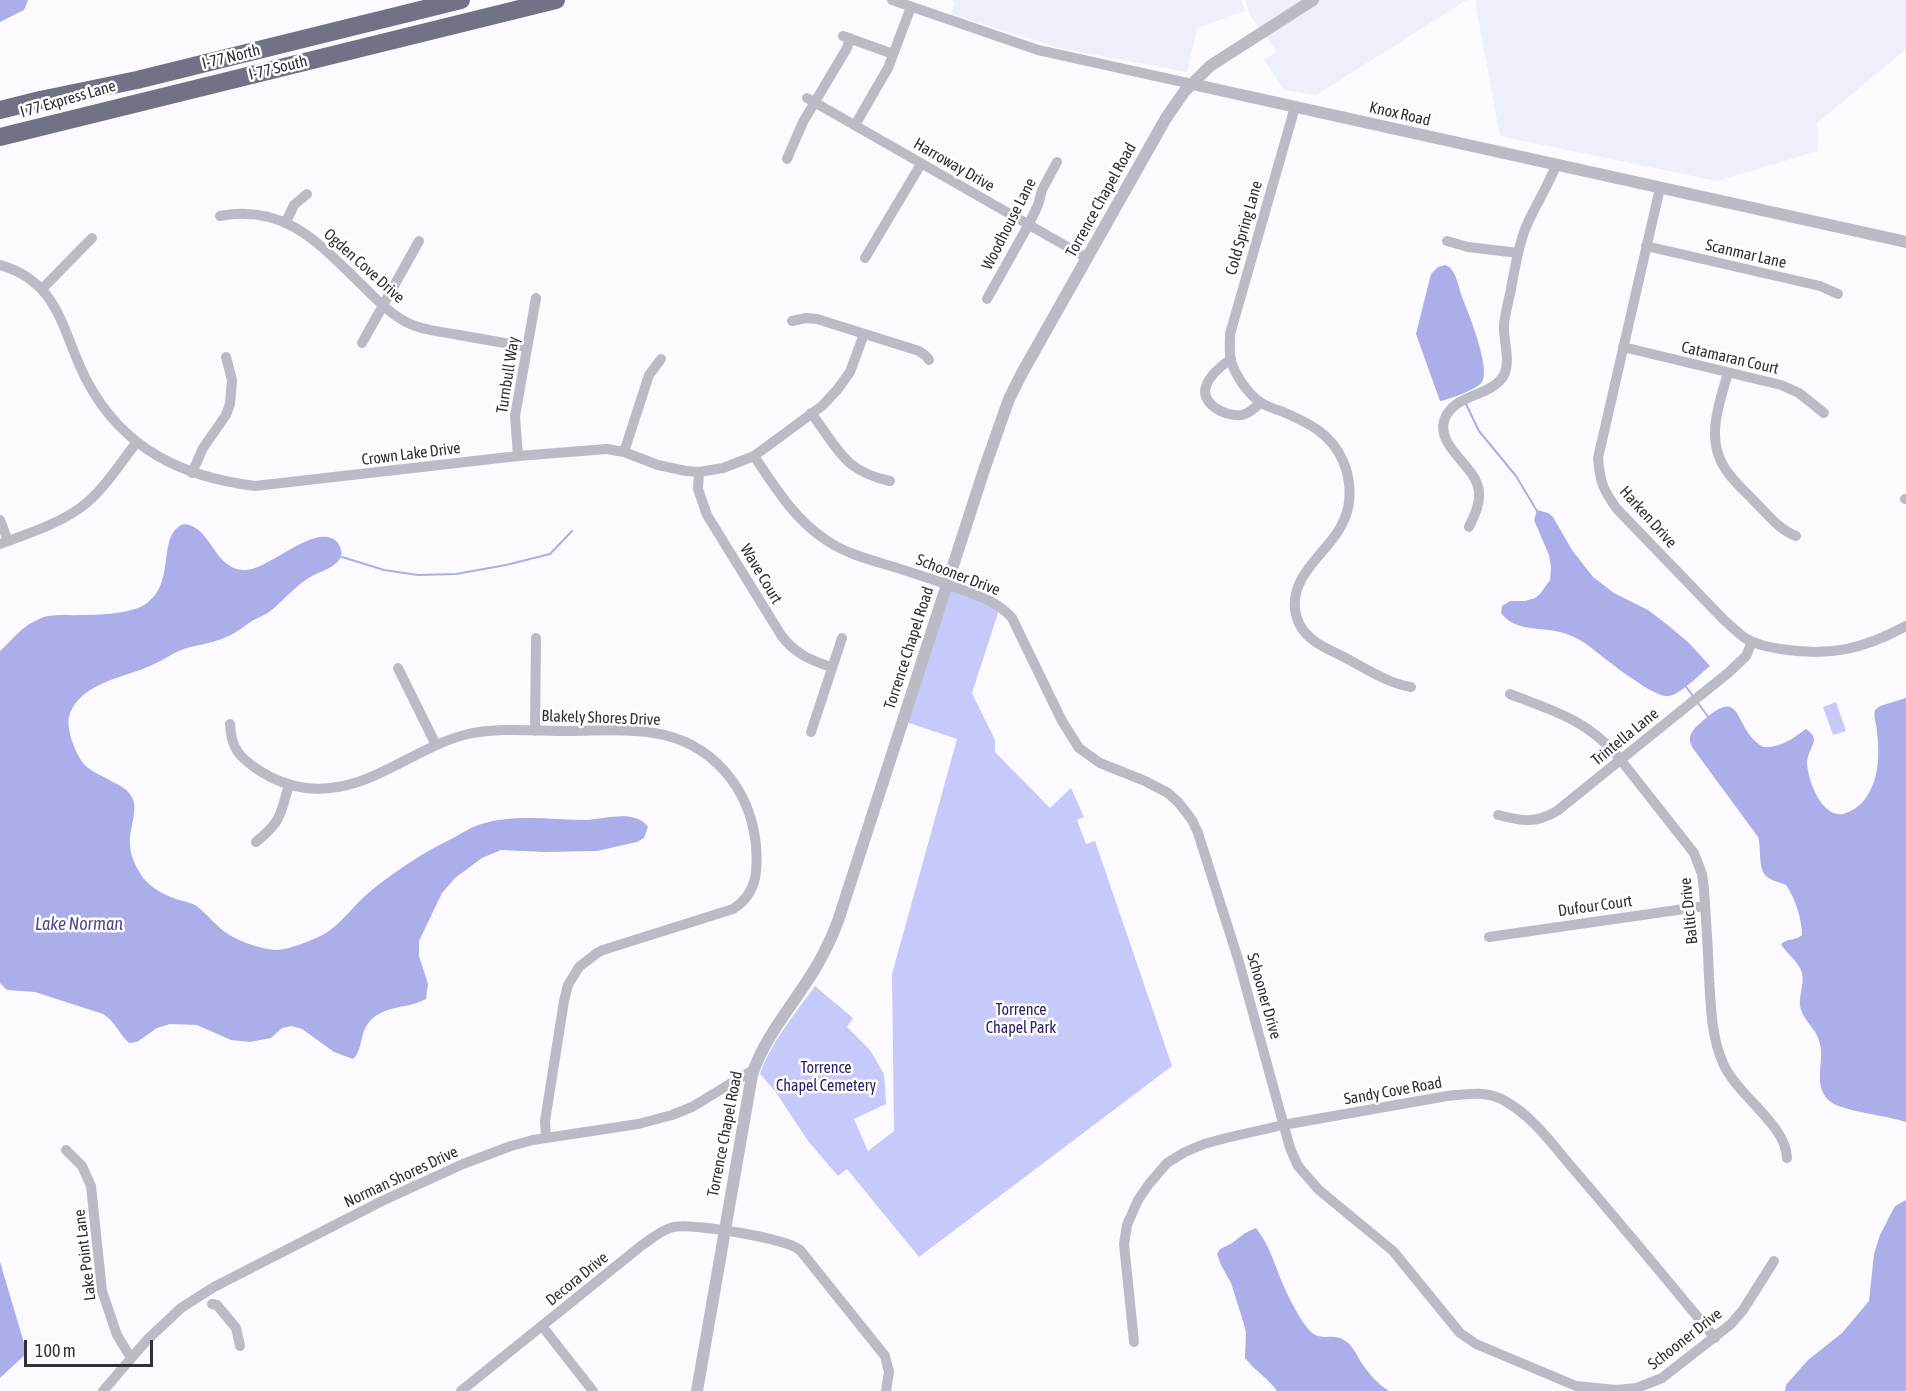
<!DOCTYPE html>
<html>
<head>
<meta charset="utf-8">
<style>
  body { margin:0 }
  #map { position:relative; width:1906px; height:1391px; overflow:hidden; background:#fafaff; font-family:"Asap Condensed",sans-serif }
  canvas { display:block }
  .scale { position:absolute; left:24px; top:1340px; width:129px; height:27px; box-sizing:border-box; border:3px solid #2f3038; border-top:0; padding-left:8px; font-size:18px; line-height:21px; white-space:nowrap; color:#2f3038; -webkit-text-stroke:4px #fff; paint-order:stroke }
</style>
</head>
<body>
<div id="map">
<canvas width="1906" height="1391"></canvas>
<div class="scale">100 m</div>
</div>
<script>
const g = document.querySelector('canvas').getContext('2d');
g.lineJoin = 'round';
function fillPath(path, color) { g.fillStyle = color; g.fill(path, 'evenodd'); }
function stroke(path, color, width, dash) { g.strokeStyle = color; g.lineWidth = width; g.lineCap = dash ? 'butt' : 'round'; g.setLineDash(dash || []); g.stroke(path); }
function label(font, color, halo, rows, align = 'center') {
  g.font = font + ' "Asap Condensed",sans-serif'; g.lineWidth = 5; g.setLineDash([]); g.textBaseline = 'middle'; g.strokeStyle = halo; g.fillStyle = color; for (const [text, x, y, turn = 0] of rows) {
    g.save(); g.translate(x, y); g.rotate((+turn || 0) * Math.PI / 180); g.textAlign = isNaN(turn) ? turn : align; if (halo) g.strokeText(text, 0, 0); g.fillText(text, 0, 0); g.restore();
  }
}
const built = new Path2D(`
  M952 0H1241L1245 11 1197 28 1187 72 1059 48 951 14 955 2Z
  M1245 0H1467L1316 95 1284 90 1264 60 1277 52 1250 15Z
  M1479 0H1906V49L1817 123 1818 151 1717 181 1500 136 1475 1Z`);
const green = new Path2D(`
  M947 584 1000 607 972 693 995 740V752L1050 808 1071 788 1084 817 1077 820 1086 844 1095 841 1172 1066 919 1257 847 1169 838 1176 808 1141 775 1091 760 1074C771 1042 795 1014 815 986L853 1018 847 1027 870 1050 884 1074 886 1104 854 1119 868 1151 894 1131 892 974 957 739 903 721Z
  M1836 702 1846 731 1833 735 1823 707Z`);
const water = new Path2D(`
  M0 0H28L24 10 0 22Z
  M1445 265C1449 267 1449 266 1452 270 1457 277 1459 288 1462 297 1468 312 1491 368 1482 382 1478 389 1448 400 1440 401L1416 334 1431 274 1438 267Z
  M1537 510 1548 513 1553 517 1572 550 1593 577 1614 593 1648 610 1669 626 1689 643 1710 666C1700 674 1681 694 1669 696 1654 699 1602 656 1589 646 1581 640 1569 634 1560 632 1540 627 1515 632 1501 613L1502 606 1510 601H1525L1535 598 1540 594 1550 580 1551 567 1549 555 1534 520Z
  M184 524C211 526 213 567 242 570 265 573 307 529 331 538 336 540 338 542 340 547 348 562 325 570 314 575 298 583 287 597 274 608 268 614 259 617 252 621 243 627 235 634 224 638 210 644 195 645 181 650 171 654 162 661 152 665 125 678 84 681 70 713 67 721 69 729 71 738 82 769 86 767 113 782 119 785 125 788 129 793 141 806 129 827 130 843 130 854 134 863 140 873 147 886 162 894 176 899 184 902 193 902 199 908 209 916 217 927 228 934 238 941 264 950 277 950 290 949 314 940 326 933 344 921 356 902 373 889 398 869 426 851 455 837 462 833 470 828 478 825 514 813 550 820 587 820 605 819 636 809 648 827L644 838 637 842 597 851 544 852 501 850 482 858 455 878 442 893 419 941V956L428 984 426 999C406 1010 381 1004 367 1025 360 1035 362 1052 353 1059L334 1052 302 1029 292 1026 282 1028 271 1038 250 1042 231 1040 197 1025 170 1024 157 1028 137 1042 129 1043C119 1034 115 1021 103 1014L35 992 7 990 0 983V651C13 639 22 626 39 619 52 613 66 616 80 615 97 615 133 614 147 603 177 581 156 534 184 524Z
  M1906 698V1122C1889 1116 1842 1111 1831 1102 1814 1090 1822 1068 1821 1050 1819 1029 1807 1026 1801 1010 1797 998 1805 985 1802 973 1799 962 1786 953 1781 944 1787 938 1796 941 1802 935 1802 919 1795 898 1786 885 1780 882 1772 881 1767 877 1757 868 1762 849 1758 837L1692 747C1688 738 1690 733 1697 726 1746 680 1730 727 1763 747 1781 748 1792 739 1806 729 1810 732 1814 735 1814 740 1813 747 1808 752 1807 762 1807 778 1821 818 1843 814 1851 812 1860 806 1865 799 1879 780 1880 755 1877 732 1877 725 1873 717 1875 710L1880 706Z
  M1906 1200V1391H1785L1786 1385 1808 1360 1842 1333 1869 1301 1874 1254 1880 1235 1895 1206Z
  M1256 1228C1269 1244 1274 1263 1282 1282 1287 1294 1294 1308 1301 1319 1320 1350 1328 1328 1347 1342 1354 1347 1358 1358 1363 1365 1370 1375 1378 1384 1389 1391H1277C1268 1378 1254 1370 1245 1358L1246 1332 1243 1321 1231 1283 1221 1265 1217 1254 1220 1249C1237 1243 1239 1234 1256 1228Z
  M0 1262 27 1353 0 1378Z`);
const stream = new Path2D(`
  M1466 404 1479 431 1516 476 1537 511
  M342 557 384 570 418 575 456 574 506 565 550 554 572 531
  M1684 684 1693 696
  M1698 703 1709 718`);
const minor = new Path2D(`
  M892 0 1038 50 1192 84
  M843 36 893 54
  M807 98 1087 258
  M1295 107 1230 334C1230 343 1229 353 1231 361 1236 376 1247 393 1260 402 1266 406 1274 409 1281 411 1307 422 1331 433 1343 461 1350 477 1352 498 1346 515 1335 549 1291 570 1295 609 1298 635 1318 645 1340 655 1362 666 1386 683 1411 687
  M855 125 888 68 911 7
  M787 159 803 122 847 48 850 38
  M1660 188 1598 458C1600 482 1603 490 1617 509L1724 620C1731 626 1738 633 1745 638 1756 645 1769 647 1781 649 1829 657 1864 649 1906 626
  M220 216C288 203 322 247 367 290 379 302 391 314 406 322 422 330 441 332 459 335 482 339 504 343 527 347
  M286 222 294 205 307 194
  M1447 241 1468 247 1518 253
  M1646 246 1820 286 1838 294
  M865 258 921 164
  M0 265C61 282 62 334 87 381 123 449 182 477 255 486L518 456 607 449 624 452 658 465 686 471 699 472 723 468 754 456 822 406 837 390 850 372 864 334
  M42 289 92 238
  M987 299 1029 224 1038 205 1042 190 1057 162
  M792 321 806 318 817 319 919 351 926 356 929 360
  M362 343 419 241
  M1623 347 1781 385 1799 393 1824 413
  M1231 359C1221 366 1206 378 1205 391 1205 408 1232 419 1245 414 1251 412 1256 406 1261 403
  M1728 373C1718 407 1704 443 1729 474 1737 485 1748 494 1757 504 1769 516 1780 530 1796 536
  M811 413C838 448 843 471 890 481
  M624 452 649 375 661 359
  M518 456 515 416 536 298
  M754 456C775 487 794 519 826 540 846 554 871 560 894 567 916 574 938 581 960 589 980 596 998 602 1012 618L1062 721 1079 748 1100 763 1145 781 1168 793 1179 803 1192 820 1198 833 1239 962 1290 1148 1298 1166 1319 1190 1393 1251 1460 1333 1476 1344 1576 1386 1616 1390 1637 1388 1662 1378 1731 1324 1743 1310 1774 1261
  M699 472 698 489 707 515 781 635C794 653 811 661 832 667
  M192 473 203 448 226 415 230 404 232 380 226 357
  M1905 499H1906
  M0 520 8 541
  M1469 527C1474 516 1480 505 1479 493 1478 466 1437 449 1444 421 1452 393 1491 398 1504 375 1511 360 1503 340 1504 325 1505 313 1509 300 1511 289 1515 268 1518 246 1526 227 1535 205 1548 187 1556 165
  M0 544C27 534 56 525 80 508 102 493 120 463 137 442
  M398 668 436 745
  M1510 694C1553 711 1583 718 1616 754L1694 853 1702 874 1704 889C1706 918 1708 948 1709 977 1711 1007 1711 1036 1723 1063 1737 1096 1786 1124 1787 1158
  M230 724C231 749 240 758 260 771 274 780 290 786 306 788 369 795 410 748 468 734 500 727 535 731 568 731 596 731 626 728 654 733 712 742 750 788 756 845 758 871 757 894 733 909L603 950 597 953 579 967 568 985 564 1001 545 1121 546 1138
  M535 731 536 638
  M811 732 842 638
  M1498 815C1522 821 1535 824 1557 811L1728 673 1746 656 1752 642
  M256 842C282 821 280 815 289 785
  M1489 937 1705 906
  M66 1150 82 1166 91 1186 102 1291 117 1335 131 1358
  M212 1304 217 1305 236 1328 240 1346
  M542 1326 593 1391
  M1134 1342 1124 1244 1127 1225 1138 1200 1149 1184 1167 1163 1185 1152 1204 1144 1226 1138 1283 1125 1447 1096C1466 1094 1487 1090 1505 1101 1534 1117 1555 1148 1576 1172 1623 1227 1669 1282 1715 1338
  M103 1391 147 1340 181 1308 214 1287 382 1201 463 1164 511 1146 533 1140 638 1124 672 1115 692 1107 753 1070
  M461 1391 641 1246C651 1239 661 1230 673 1227 693 1223 785 1238 800 1250L885 1356 889 1372 886 1391`);
const tertiary = new Path2D(`
  M1192 84 1906 242
  M697 1391 752 1075C765 1035 795 1003 816 967 825 952 832 937 838 921L985 467 1009 399 1022 373 1166 118 1184 92 1210 66 1313 0`);
const motorway = new Path2D(`
  M0 110 40 100 137 80 461 0
  M0 137 556 0`);
const streetNames = [
  ["I-77 North",231,57,-14],
  ["I-77 South",278,68,-14],
  ["I 77 Express Lane",68,99,-16],
  ["Knox Road",1400,114,13],
  ["Harroway Drive",954,165,30],
  ["Torrence Chapel Road",1101,200,-61],
  ["Woodhouse Lane",1009,224,-63],
  ["Cold Spring Lane",1244,228,-74],
  ["Scanmar Lane",1746,254,13],
  ["Ogden Cove Drive",364,266,42],
  ["Catamaran Court",1730,358,13],
  ["Turnbull Way",508,375,-81],
  ["Crown Lake Drive",411,454,-7],
  ["Harken Drive",1648,517,48],
  ["Wave Court",761,574,59],
  ["Schooner Drive",958,575,21],
  ["Torrence Chapel Road",909,648,-72],
  ["Blakely Shores Drive",601,718,2],
  ["Trintella Lane",1625,737,-39],
  ["Dufour Court",1595,906,-8],
  ["Baltic Drive",1689,911,-96],
  ["Schooner Drive",1264,996,74],
  ["Sandy Cove Road",1393,1091,-10],
  ["Torrence Chapel Road",725,1134,-79],
  ["Norman Shores Drive",401,1177,-25],
  ["Lake Point Lane",85,1255,-97],
  ["Decora Drive",577,1279,-39],
  ["Schooner Drive",1685,1339,-38]
];
const parkNames = [
  ["Torrence",1021,1010],
  ["Chapel Park",1021,1028],
  ["Torrence",826,1068],
  ["Chapel Cemetery",826,1086]
];
const waterNames = [
  ["Lake Norman",79,924]
];
fillPath(built, '#edeffb');
fillPath(green, '#c7c9fb');
fillPath(water, '#abaee9');
stroke(stream, '#abaee9', 2);
stroke(minor, '#babbc5', 10);
stroke(tertiary, '#babbc5', 12);
stroke(motorway, '#717286', 18);
label('16px', '#2f3038', '#fff', streetNames);
label('16px', '#2a2266', '#fff', parkNames);
label('italic 18px', '#4c4991', '#fff', waterNames);
</script>
</body>
</html>
